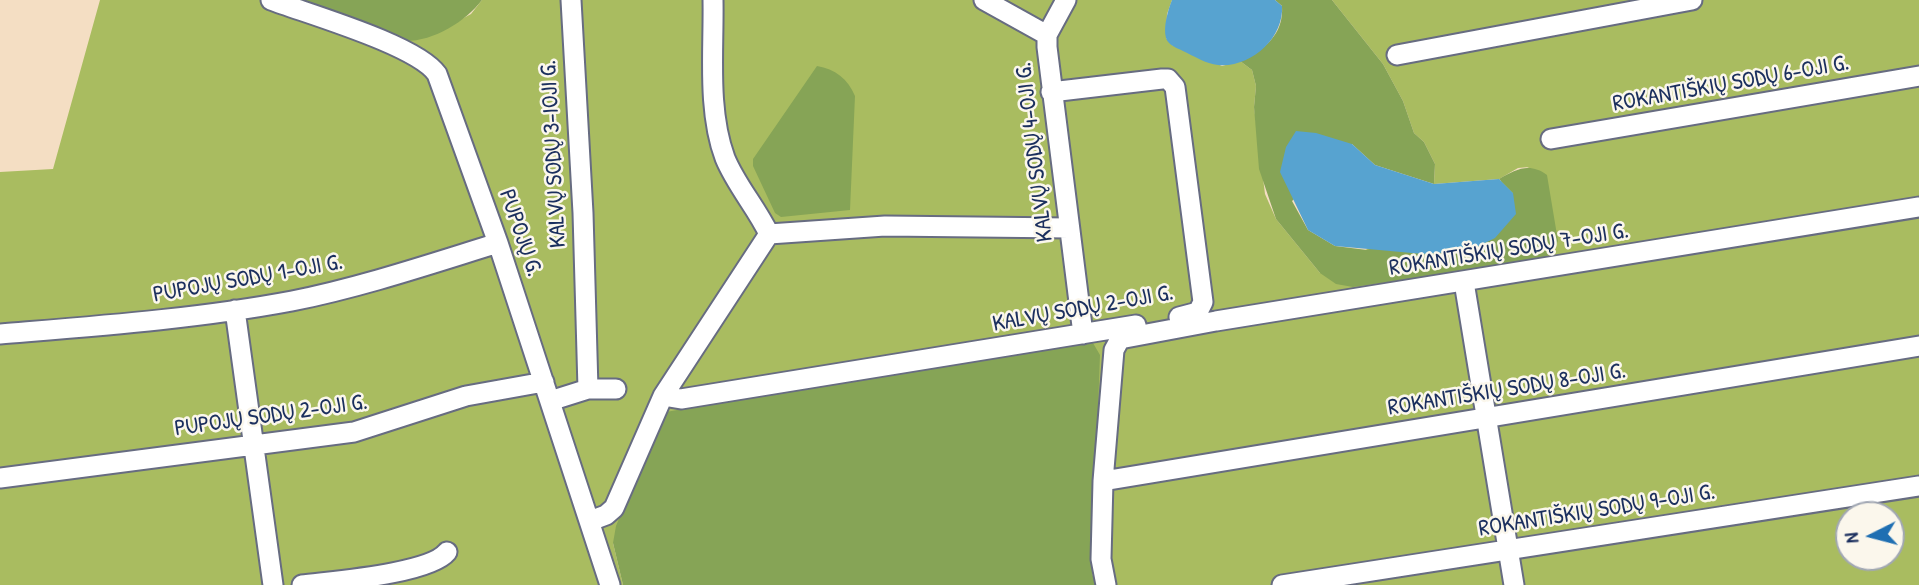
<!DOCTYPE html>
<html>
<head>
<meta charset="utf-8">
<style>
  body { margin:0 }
  #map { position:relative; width:1919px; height:585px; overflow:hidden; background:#f4dec3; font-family:"Patrick Hand",sans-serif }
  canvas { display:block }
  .north { position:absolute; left:1835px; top:501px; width:70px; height:70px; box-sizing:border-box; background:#fbf7ec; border:2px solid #a1a7b3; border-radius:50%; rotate:264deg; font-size:19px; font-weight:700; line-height:28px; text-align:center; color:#1b2f5e }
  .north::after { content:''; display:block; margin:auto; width:24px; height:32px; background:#1f6fb2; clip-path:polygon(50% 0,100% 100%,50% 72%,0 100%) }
</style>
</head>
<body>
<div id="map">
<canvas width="1919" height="585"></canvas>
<div class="north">N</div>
</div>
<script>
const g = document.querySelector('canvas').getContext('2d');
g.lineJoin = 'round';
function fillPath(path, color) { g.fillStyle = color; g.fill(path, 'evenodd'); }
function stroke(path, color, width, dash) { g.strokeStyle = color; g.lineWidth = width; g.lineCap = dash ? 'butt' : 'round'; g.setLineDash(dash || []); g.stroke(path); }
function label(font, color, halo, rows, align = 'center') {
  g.font = font + ' "Patrick Hand",sans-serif'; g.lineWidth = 5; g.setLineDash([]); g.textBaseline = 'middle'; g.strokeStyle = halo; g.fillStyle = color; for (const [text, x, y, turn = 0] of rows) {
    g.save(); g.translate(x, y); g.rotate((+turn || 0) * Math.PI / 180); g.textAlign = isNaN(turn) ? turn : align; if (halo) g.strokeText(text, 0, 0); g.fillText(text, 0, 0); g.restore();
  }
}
const green = new Path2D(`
  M100 0H303L402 41 436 33 471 14 482 0H1172L1167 14 1166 38 1172 45 1222 66 1240 61 1252 70 1256 86 1254 107 1265 194 1276 219 1320 273 1529 167 1518 168 1499 179 1434 184 1435 164 1424 142 1414 133 1403 101 1383 64 1332 0H1919V585H1096L1092 573 613 543 623 585H0V172L53 169ZM1849 515H1891V557H1849Z`);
const forest = new Path2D(`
  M303 0H482C465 22 433 42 403 41 387 40 322 8 303 0Z
  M1275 0H1332L1383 64 1403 101 1414 133 1424 142 1435 164 1434 184 1375 165 1352 144 1292 201 1308 230 1335 246 1367 250 1513 193 1499 179C1516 169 1530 162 1547 175L1558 241 1552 253 1540 260 1353 287 1336 284 1320 273 1276 219 1259 169 1254 107 1256 86 1252 70 1240 61C1264 50 1284 35 1282 6Z
  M817 66C835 69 848 79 855 96L850 210 781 217 775 213 753 166V159Z
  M1082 338 1093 343 1100 355 1092 573 1096 585H623L613 543 616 526 660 418 666 412Z`);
const water = new Path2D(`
  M1172 0H1275L1282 6C1284 38 1251 68 1218 65 1206 64 1194 56 1183 51 1177 48 1168 45 1166 38 1163 27 1168 10 1172 0Z
  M1296 131 1316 133 1352 144 1375 165 1434 184 1499 179 1513 193 1516 214 1495 238 1469 251 1423 254 1335 246 1308 230 1280 172 1286 147Z`);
const minor = new Path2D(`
  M271 0C308 14 417 45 437 74L498 243 610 585
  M571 0 583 213 588 389
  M984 0 1047 35
  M1066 0 1047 35V47L1083 334
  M1397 55 1692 0
  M1051 92 1162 79H1168L1175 87 1203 302 1198 312 1179 317
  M1551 139 1919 76
  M769 234 885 226 1069 228
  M1464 282 1514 585
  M235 310 273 585
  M0 334C97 326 196 319 292 301 362 287 430 264 498 243
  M663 396 681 399 1136 325
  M550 401 588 389H616
  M0 478 354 432 466 396 544 382
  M1103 481 1919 346
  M590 521 606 515 614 508 663 396 769 234C756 207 736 185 725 158 707 110 714 50 713 0
  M302 585C332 581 429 574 447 552
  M1106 585 1101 559 1103 481 1114 350 1120 339 1216 321 1919 207
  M1282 585 1919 486`);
const streetNames = [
  ["ROKANTIŠKIŲ SODŲ 6-OJI G.",1731,84,-10],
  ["KALVŲ SODŲ 4-OJI G.",1035,152,-97],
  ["KALVŲ SODŲ 3-IOJI G.",554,154,-93],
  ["PUPOJŲ G.",520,233,71],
  ["ROKANTIŠKIŲ SODŲ 7-OJI G.",1509,250,-9],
  ["PUPOJŲ SODŲ 1-OJI G.",248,279,-10],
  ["KALVŲ SODŲ 2-OJI G.",1083,309,-10],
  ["ROKANTIŠKIŲ SODŲ 8-OJI G.",1507,390,-9],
  ["PUPOJŲ SODŲ 2-OJI G.",271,416,-8],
  ["ROKANTIŠKIŲ SODŲ 9-OJI G.",1597,511,-9]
];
fillPath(green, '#a9bc60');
fillPath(forest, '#86a456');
fillPath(water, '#57a3d0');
stroke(minor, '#676c81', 23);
stroke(minor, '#fff', 19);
label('23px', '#1b2f5e', '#fbf7ec', streetNames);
</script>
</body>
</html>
